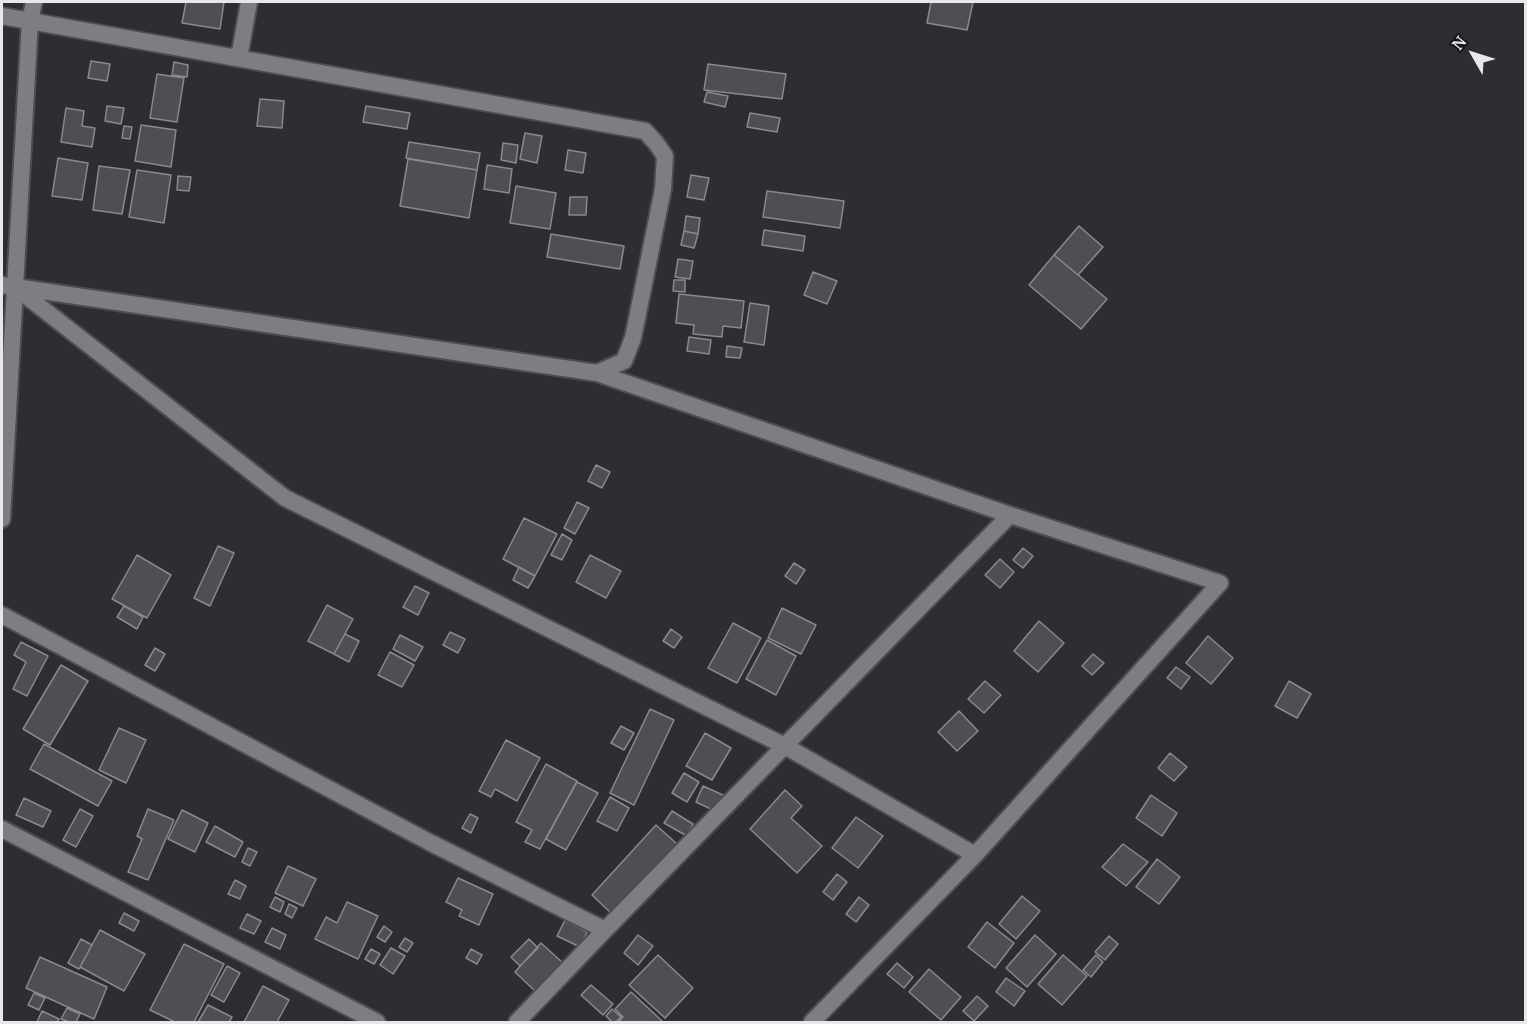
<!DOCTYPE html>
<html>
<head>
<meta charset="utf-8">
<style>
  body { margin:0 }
  #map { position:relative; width:1527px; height:1024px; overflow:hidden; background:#2d2e32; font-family:"PT Serif",serif }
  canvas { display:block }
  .frame { position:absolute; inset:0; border:3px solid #e6e8ea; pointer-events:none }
  .north { position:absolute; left:1443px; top:24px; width:60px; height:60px; -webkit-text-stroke:4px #161718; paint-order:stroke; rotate:309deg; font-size:16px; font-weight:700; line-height:24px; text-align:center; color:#e6e8ea }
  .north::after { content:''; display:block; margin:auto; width:21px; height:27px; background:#e6e8ea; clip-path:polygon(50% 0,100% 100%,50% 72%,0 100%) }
</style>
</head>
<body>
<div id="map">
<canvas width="1527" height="1024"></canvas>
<div class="frame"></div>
<div class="north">N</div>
</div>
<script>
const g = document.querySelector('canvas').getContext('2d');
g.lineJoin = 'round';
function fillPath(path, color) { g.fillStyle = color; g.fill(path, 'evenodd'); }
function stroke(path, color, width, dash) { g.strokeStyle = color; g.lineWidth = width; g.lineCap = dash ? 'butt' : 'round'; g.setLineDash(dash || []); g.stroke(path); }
const building = new Path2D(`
  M186 2H224L220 29 182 23Z
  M931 2H973L967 30 927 23Z
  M91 61 110 64 107 81 88 78Z
  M174 62 188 65 187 77 172 75Z
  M708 64 786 74 782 99 704 90Z
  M157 74 184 78 177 122 150 118Z
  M707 92 728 96 725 107 704 102Z
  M260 99 284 101 282 128 257 126Z
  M107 106 124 108 121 124 105 121Z
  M366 106 410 113 407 129 363 122Z
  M66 108 84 111 82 126 95 128 92 147 61 142Z
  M750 113 780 118 777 132 747 127Z
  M141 125 176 130 171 167 135 161Z
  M124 126 132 127 130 139 122 138Z
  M525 133 542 136 537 163 520 159Z
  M409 142 480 153 477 170 406 158Z
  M503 143 518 145 516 163 501 160Z
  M568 150 586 153 583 173 565 170Z
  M58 158 88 163 82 200 52 196Z
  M408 159 477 170 469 218 400 206Z
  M487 165 512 169 509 193 484 189Z
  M99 166 130 170 122 214 93 210Z
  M137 170 171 175 164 223 129 217Z
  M691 175 709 178 704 200 687 197Z
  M178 176 191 177 189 191 177 190Z
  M516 186 556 193 550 229 510 223Z
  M767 191 844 201 840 228 763 217Z
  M570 197H587L586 215H569Z
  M686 216 700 218 698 234 684 231Z
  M1079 226 1103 247 1078 275 1054 255Z
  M764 230 805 236 803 251 762 245Z
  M684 231 698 234 694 248 681 245Z
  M551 234 624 246 620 269 547 257Z
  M1054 255 1107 299 1081 329 1029 285Z
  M678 259 693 261 690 279 675 277Z
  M813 272 837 281 827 304 804 295Z
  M674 280H685V292L673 291Z
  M679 294 744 301 741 328 723 326 722 337 693 334 694 325 676 323Z
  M750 303 769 306 764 345 744 342Z
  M689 337 711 340 709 354 687 351Z
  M727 346 742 348 740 358 726 357Z
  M596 465 610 472 602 488 588 481Z
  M577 502 589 508 575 534 564 528Z
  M524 518 557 534 535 576 503 559Z
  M562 534 572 540 562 560 551 555Z
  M218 546 234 553 210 606 194 598Z
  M1023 548 1033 556 1023 568 1013 560Z
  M137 555 171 575 147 618 112 599Z
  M590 555 621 571 606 598 576 582Z
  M1000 559 1014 572 1000 588 985 575Z
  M794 563 805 570 796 584 785 576Z
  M519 567 535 576 528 588 513 580Z
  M415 586 429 593 418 615 403 607Z
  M327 605 353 619 334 654 308 641Z
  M124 606 143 617 137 629 117 617Z
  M782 608 816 625 801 654 768 638Z
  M1039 621 1064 643 1038 672 1014 651Z
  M733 623 761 638 737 683 708 668Z
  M671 629 682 637 674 648 663 641Z
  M450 632 465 639 458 653 443 645Z
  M345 634 359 641 349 662 334 654Z
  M400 635 423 647 415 661 393 649Z
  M1208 636 1233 658 1211 684 1186 663Z
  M767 640 796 656 776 695 746 679Z
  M21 642 48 656 27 696 13 689 26 662 14 655Z
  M155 648 165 654 155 671 145 665Z
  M390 652 414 665 402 687 378 675Z
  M1093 654 1104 663 1092 675 1082 666Z
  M61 665 88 681 50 745 23 729Z
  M1176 667 1190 677 1181 689 1167 678Z
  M985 681 1001 695 984 713 968 699Z
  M1289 681 1311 694 1297 718 1275 706Z
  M650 709 674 720 634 805 610 793Z
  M959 711 978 731 957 751 938 732Z
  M621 726 634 733 624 750 611 743Z
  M119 728 146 740 126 783 99 770Z
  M705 733 731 748 712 780 686 766Z
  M506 740 540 758 517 801 495 789 491 797 479 791Z
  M44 744 112 781 98 806 30 769Z
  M1170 753 1187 767 1174 781 1158 768Z
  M546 764 577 781 540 849 525 842 532 830 516 822Z
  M684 773 699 782 687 802 672 793Z
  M577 782 598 793 566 850 546 839Z
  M703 786 723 795 715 811 696 802Z
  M785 790 802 806 791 818 822 846 797 873 750 829Z
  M1151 795 1177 813 1162 836 1136 818Z
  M610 797 629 808 617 831 597 821Z
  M24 798 51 811 43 827 16 815Z
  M80 809 93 816 76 847 63 840Z
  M148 809 174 820 148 880 128 872 142 839 137 836Z
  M182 810 208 823 195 852 168 839Z
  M672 811 693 824 687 836 664 823Z
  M470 814 478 818 471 833 462 828Z
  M856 817 883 836 858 868 832 848Z
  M656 825 677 844 612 914 592 895Z
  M215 826 243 842 235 857 206 842Z
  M1123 844 1148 862 1126 886 1102 867Z
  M248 848 257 852 250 866 242 862Z
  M1157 859 1180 877 1159 904 1136 887Z
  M288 866 316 879 303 906 275 893Z
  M837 874 847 882 833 900 823 892Z
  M458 878 493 894 479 925 459 916 462 910 446 902Z
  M235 880 246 886 240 899 228 894Z
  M1022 896 1040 911 1016 939 999 924Z
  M275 897 284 902 280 912 270 907Z
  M859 897 869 905 856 922 846 914Z
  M347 902 378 916 358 959 315 939 326 917 337 923Z
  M289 904 297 908 292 918 285 914Z
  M124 913 139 921 134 931 119 923Z
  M247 914 261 921 254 934 240 928Z
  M565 920 587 932 580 947 557 936Z
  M987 922 1014 943 995 968 968 947Z
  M384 926 392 932 385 942 377 937Z
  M272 928 286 935 280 949 265 942Z
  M100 930 145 954 124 991 80 967Z
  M638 935 653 946 638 965 624 953Z
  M1035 935 1056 954 1027 987 1006 968Z
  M1109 936 1118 944 1105 960 1095 952Z
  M405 938 413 943 407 952 399 947Z
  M81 939 92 945 79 969 68 963Z
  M529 939 538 948 520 966 511 957Z
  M541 943 563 963 536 992 515 972Z
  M184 944 224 964 194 1022H175L150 1010Z
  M391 948 405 956 393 974 380 965Z
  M371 949 380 954 374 964 365 959Z
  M471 949 482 955 477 964 466 958Z
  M658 955 693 988 665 1018 629 985Z
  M1063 955 1087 976 1062 1005 1038 984Z
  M1096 955 1103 962 1091 977 1083 970Z
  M40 957 107 987 94 1019 26 988Z
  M897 963 913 977 904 988 887 974Z
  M227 966 240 973 224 1002 211 995Z
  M929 969 961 997 941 1020 909 992Z
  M1006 978 1025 991 1014 1006 996 992Z
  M591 985 613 1004 603 1015 581 995Z
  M263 986 289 1000 277 1022H244Z
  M631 992 662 1021 660 1022H618L623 1017 615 1009Z
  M34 993 45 998 39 1010 28 1005Z
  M977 996 988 1006 974 1021 963 1011Z
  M208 1005 232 1017 229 1022H198Z
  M67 1008 80 1014 76 1022H70L61 1019Z
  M612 1009 621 1017 616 1022H612L606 1016Z
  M42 1011 59 1019 57 1022H37Z`);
const minor = new Path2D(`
  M2 16 645 131 656 143 665 156 663 189 633 338 624 361 597 373 2 285
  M239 58 249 2
  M16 288 285 498 785 746 975 855
  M597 373 1010 515 1220 583 975 855 812 1022
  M2 519 30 21 34 2
  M2 615 431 843 605 930
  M2 829 377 1022
  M517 1022 605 930 1010 515`);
fillPath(building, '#4e4f54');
stroke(building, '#898a8f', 1.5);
stroke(minor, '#4b4d50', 20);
stroke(minor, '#7c7e83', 16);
</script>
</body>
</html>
